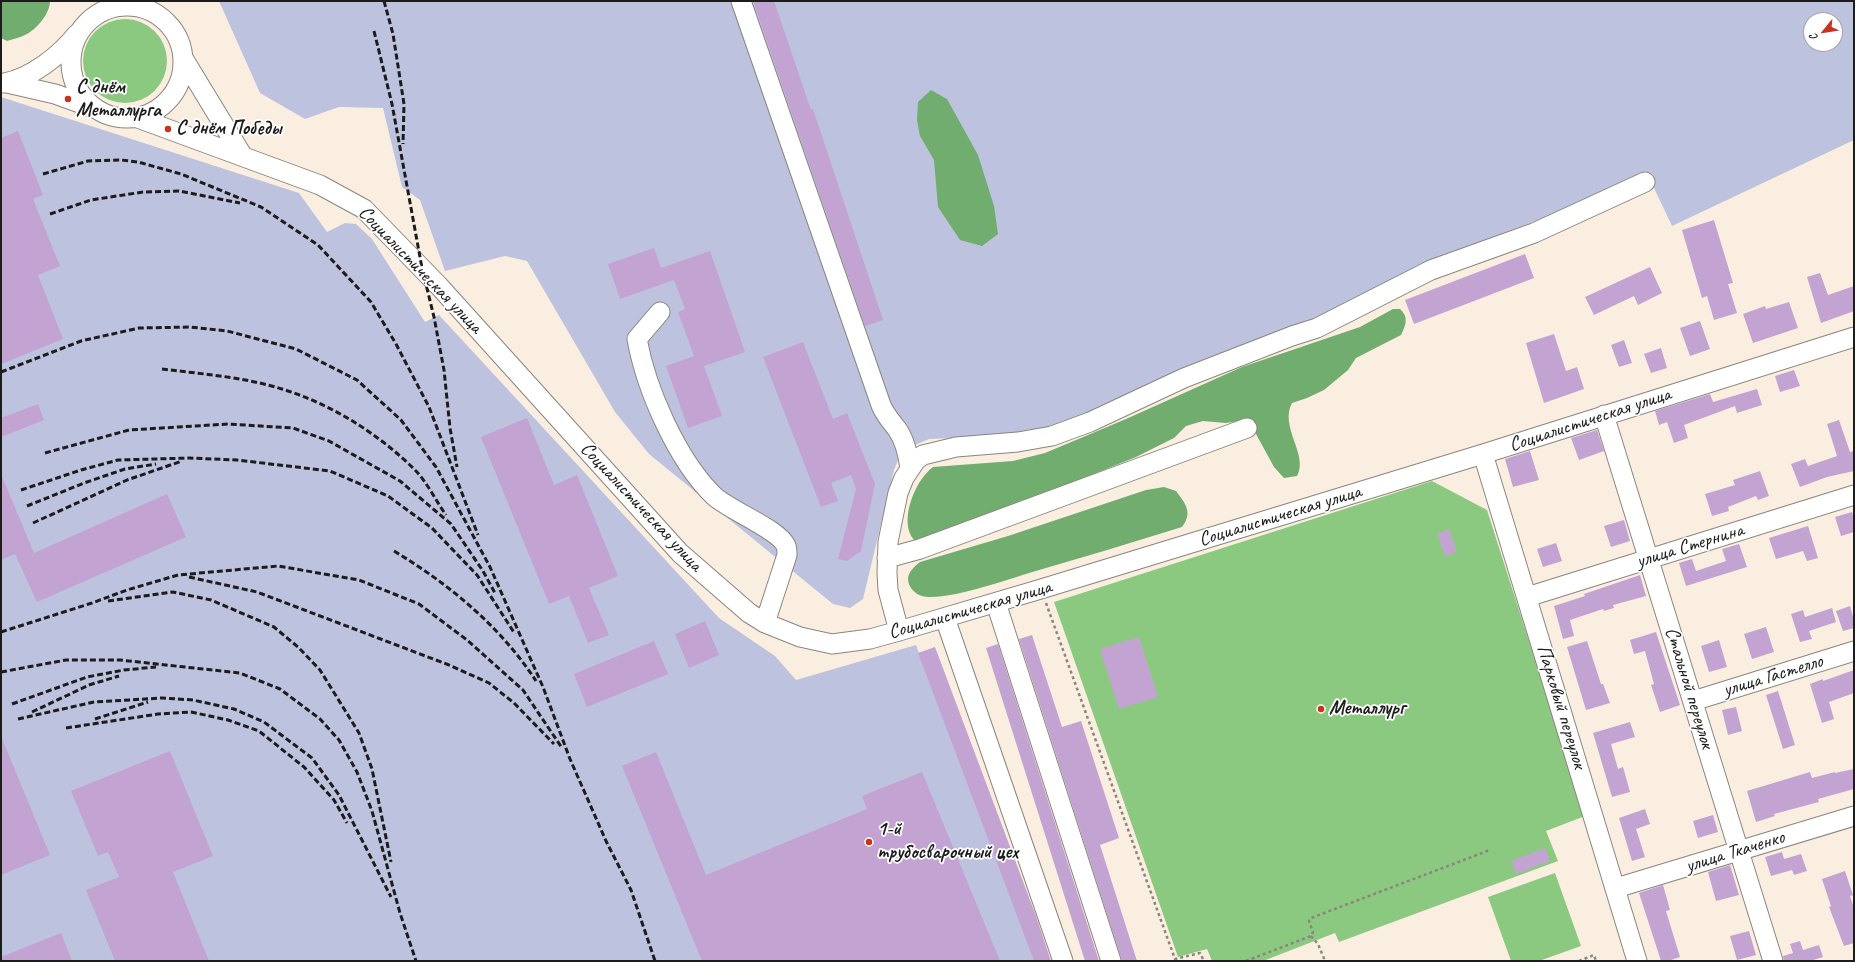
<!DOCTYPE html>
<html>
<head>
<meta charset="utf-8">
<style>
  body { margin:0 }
  #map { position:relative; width:1855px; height:962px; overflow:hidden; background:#faeee0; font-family:Caveat,sans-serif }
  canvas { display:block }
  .frame { position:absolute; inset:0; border:2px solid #1c1c1c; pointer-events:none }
  .north { position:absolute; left:1803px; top:12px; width:40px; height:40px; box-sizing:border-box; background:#fff; border:1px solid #a4a4a4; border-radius:50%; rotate:240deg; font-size:11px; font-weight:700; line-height:16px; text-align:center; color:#1c1c1c }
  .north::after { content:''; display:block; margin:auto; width:14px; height:18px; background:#c8321e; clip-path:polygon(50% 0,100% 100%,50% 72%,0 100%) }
</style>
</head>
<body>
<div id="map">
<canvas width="1855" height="962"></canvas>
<div class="frame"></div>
<div class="north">С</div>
</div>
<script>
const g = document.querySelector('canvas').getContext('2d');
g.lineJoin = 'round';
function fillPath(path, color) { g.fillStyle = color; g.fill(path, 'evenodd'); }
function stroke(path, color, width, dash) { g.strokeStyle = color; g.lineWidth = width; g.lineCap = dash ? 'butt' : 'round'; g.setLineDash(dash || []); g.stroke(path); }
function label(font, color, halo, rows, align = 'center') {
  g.font = font + ' Caveat,sans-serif'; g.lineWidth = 3.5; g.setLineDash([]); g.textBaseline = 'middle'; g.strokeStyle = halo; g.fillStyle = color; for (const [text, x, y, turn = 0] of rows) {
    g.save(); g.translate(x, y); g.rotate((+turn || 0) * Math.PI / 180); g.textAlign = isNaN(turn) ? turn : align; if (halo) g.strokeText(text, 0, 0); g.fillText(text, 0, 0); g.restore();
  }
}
const industrial = new Path2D(`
  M219 1H1854V140L1672 226 1646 171 1559 212 1416 266 1333 311 1055 426 1005 436 929 439 913 446 901 453 894 470 863 599 850 608 833 604 649 454 615 412 527 261 505 256 445 271 420 200 402 187 383 108 339 107 305 119 260 93ZM1811 20H1835V44H1811Z
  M1 97 299 193 327 232 345 223 356 224 372 239 425 322 439 315 719 618 775 656 796 680 916 645 1035 961H1Z`);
const green = new Path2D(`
  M83 61a42 42 0 1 1 84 0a42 42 0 1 1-84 0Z
  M1432 481 1487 510 1585 816 1546 831 1558 861 1339 942 1335 933 1263 961H1212L1207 949 1178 957 1054 602Z
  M1555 873 1581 946 1539 961H1511L1488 897Z`);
const forest = new Path2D(`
  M1 1H50C50 14 36 30 25 35 19 38 12 39 7 41L1 38Z
  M931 90 947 99 978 155 994 206 998 234 982 246 960 240 938 207 934 160 920 136 917 120 918 102Z
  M1393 309H1400C1409 317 1406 325 1401 335L1356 358 1348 370 1324 390 1307 398 1292 403C1279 427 1309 455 1297 476L1284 478 1274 467 1250 423 1245 420 1226 423 1203 421 1186 426 1174 438 1136 457 979 520 922 540H914C898 522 915 480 933 467L1013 461 1045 453 1126 419 1242 367 1360 327Z
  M1164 487 1176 491C1186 504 1193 513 1182 527 1131 543 1080 558 1029 573 1007 580 943 602 922 596 915 594 908 587 908 579 908 572 915 566 920 562L1008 536 1146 490Z`);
const building = new Path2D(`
  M753 1H774L811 110 813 109 883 320 865 326Z
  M18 131 43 195 33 199 60 266 38 275 63 339 1 364V138Z
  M1714 220 1733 283 1728 284 1737 313 1714 320 1707 296 1702 298 1682 230Z
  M654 248 661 268 710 251 745 352 704 366 722 416 688 428 666 366 694 356 678 312 685 309 674 280 620 299 608 264Z
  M1525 254 1534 278 1414 324 1405 300Z
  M1650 267 1662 293 1638 305 1634 296 1594 315 1585 297Z
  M1820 273 1828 295 1854 286V311L1821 323 1807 277Z
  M1789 302 1798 328 1753 343 1743 314 1765 306 1766 309Z
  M1700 321 1710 349 1690 356 1680 328Z
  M1554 334 1566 371 1577 367 1584 389 1544 403 1526 343Z
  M1624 340 1632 363 1619 367 1611 345Z
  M803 342 833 419 847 413 875 484 861 551 847 561 838 559 856 489 851 475 831 483 838 501 821 507 763 357Z
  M1661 348 1667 368 1651 373 1644 354Z
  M1794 370 1800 386 1780 392 1775 376Z
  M1757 389 1762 405 1737 413 1735 406 1684 425 1688 438 1674 443 1667 422 1659 425 1655 411 1710 394 1713 402Z
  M38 404 44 420 1 437V418Z
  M527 418 554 485 577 475 618 576 589 588 609 635 588 643 569 596 549 604 481 437Z
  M1839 420 1850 452 1854 451V471L1827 477 1800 487 1791 464 1805 459 1808 466 1837 456 1827 424Z
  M1597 430 1604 451 1579 460 1571 438Z
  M1530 451 1539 480 1513 487 1505 459Z
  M1760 471 1769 496 1758 500 1756 496 1728 507 1729 511 1712 516 1705 494 1735 485 1733 480Z
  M1 474 34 553 167 494 186 537 37 602 15 554 1 560Z
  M1852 512 1854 518V532L1841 536 1835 517Z
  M1624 520 1630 541 1611 547 1604 526Z
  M1808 526 1818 558 1807 561 1803 551 1776 559 1769 538Z
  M1449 529 1457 552 1445 556 1437 534Z
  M1556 543 1562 561 1543 567 1537 549Z
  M1739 544 1747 567 1686 586 1679 563 1692 559 1696 571 1726 561 1722 549Z
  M1640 575 1646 596 1613 605 1614 608 1604 611 1603 609 1570 620 1574 636 1563 639 1554 606 1585 596 1584 594Z
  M1850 606 1854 620V628L1843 631 1836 611Z
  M1832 608 1836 622 1809 631 1812 639 1800 642 1791 614 1803 610 1805 617Z
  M705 621 719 655 689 668 675 634Z
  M1766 627 1774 652 1752 659 1744 634Z
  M1656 632 1680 705 1660 712 1651 685 1654 684 1645 651 1634 654 1630 640Z
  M1032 635 1062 727 1081 721 1119 838 1100 845 1137 961H1122L1019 639Z
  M1139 637 1158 697 1119 709 1100 649Z
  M1719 640 1727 667 1709 672 1701 646Z
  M654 641 668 674 587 707 574 674Z
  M1587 641 1601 684H1603L1610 703 1586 710 1567 647Z
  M998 644 1099 961H1085L986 648Z
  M935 647 1036 916 1051 961H1034L918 653Z
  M1854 670V693L1829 702 1834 719 1822 723 1810 684 1823 679V681Z
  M1778 691 1795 745 1783 749 1766 695Z
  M1736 707 1742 731 1728 735 1722 710Z
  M1630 722 1635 737 1611 744 1618 769 1623 767 1630 792 1612 797 1593 733Z
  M1 736 50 855 1 875Z
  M170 751 213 856 173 872 209 961H115L86 890 119 877 108 852 98 856 71 791Z
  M656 752 706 875 867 809 862 796 922 772 1000 961H702L622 766Z
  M1854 769V789L1818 799 1819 802 1774 814 1775 816 1756 822 1747 791 1810 772 1812 778 1835 772V773Z
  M1645 809 1650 824 1636 829 1645 857 1632 861 1619 818Z
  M1713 815 1718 832 1698 838 1693 821Z
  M1545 848 1550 861 1516 874 1511 861Z
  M1782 852 1784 859 1801 854 1807 871 1794 875 1792 870 1771 876 1765 857Z
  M1730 865 1739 895 1716 901 1708 872Z
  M1845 871 1853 895 1850 896 1854 908V943L1844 946 1829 907 1831 906 1822 879Z
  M1663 885 1670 910 1666 911 1680 957 1668 961H1661L1639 893Z
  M1749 931 1756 955 1737 960 1730 936Z
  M61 933 72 961H1V957Z
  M1800 941 1803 950 1819 945 1823 957 1810 961H1784L1783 956 1793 953 1790 944Z`);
const path = new Path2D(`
  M1046 603 1175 959 1200 953 1204 961
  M1311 936 1318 944 1325 961
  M1246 961 1311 936 1313 932 1309 921 1311 918 1490 850
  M1579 961 1594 955 1596 961`);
const minor = new Path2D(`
  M741 1 881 405C885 415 891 421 897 429 905 440 908 454 910 468
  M71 62a56 56 0 1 1 112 0a56 56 0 1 1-112 0Z
  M183 58 242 155
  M4 83C32 78 60 55 77 34
  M7 83 55 94 94 108
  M135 117 320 185 364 209 439 286 680 553 749 613 765 623 800 637 832 644 870 639 899 631 1041 589 1483 454 1854 337
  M660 312 637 339C646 389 677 460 714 496 729 510 780 530 786 546 787 548 787 552 787 555L765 623
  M1604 415 1773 961
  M1483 454 1637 961
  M887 558 920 549 1247 428
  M1527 597 1854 495
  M997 606 1111 961
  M945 618 1063 961
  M899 631 888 590 887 573 888 542 898 493 904 478 916 460 923 455 956 447 1018 442 1052 436 1090 422 1184 378 1292 336 1317 328 1431 270 1534 233 1645 182
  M1693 701 1854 651
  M1616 888 1854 816`);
const rail = new Path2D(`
  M384 1 393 34 404 104 403 144
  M374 31 392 104 422 268 434 317 444 370 450 428 457 467
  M43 174 88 161 121 160 138 162 181 174 261 207 318 245 371 302 396 344 429 407 478 535
  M50 214 91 200 143 192 179 191 240 203
  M162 369C202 374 244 377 282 389 331 404 379 434 415 470 427 482 436 501 446 515
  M1 372 81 341 139 328 190 327 227 331 296 349 357 380 401 420 436 467 490 567 543 687 570 759 606 841 631 890 655 961
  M45 453 129 430 228 424 293 428 329 441 400 481 451 524 483 571 496 595
  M21 490 81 470 118 460 189 458 237 460 330 471 388 496 432 528 477 575 515 634
  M27 506 84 483 125 469 156 464
  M33 523 127 480 182 461
  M394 551C449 584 501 627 536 681
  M189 577 257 592 449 665 489 683 514 703 554 744
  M108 601 173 592 211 600 274 627 298 647 320 670 359 733 372 769 391 862
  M1 632 92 603 127 590 178 575 278 566 359 580 419 604 467 640 523 690 562 748
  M1 672 66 660H120L240 673 280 689 320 719 339 740 357 772 372 811 400 913 416 961
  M12 704 87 677 124 670 156 667
  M32 712 89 685 119 676
  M18 719 94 702 162 698 193 700 234 709 264 722 312 758 339 795 391 897
  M95 719 148 702
  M66 728 158 714 191 712 228 720 259 731 304 767 334 800 347 823`);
const markers = [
  [68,99,4,"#c8321e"],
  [168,129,4,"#c8321e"],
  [1321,709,4,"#c8321e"],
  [869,842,4,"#c8321e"]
];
const poiNames = [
  ["С днём",76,88],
  ["Металлурга",76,111],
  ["С днём Победы",176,129],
  ["Металлург",1329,709],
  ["1-й",877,830],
  ["трубосварочный цех",877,853]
];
const streetNames = [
  ["Социалистическая улица",420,270,46],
  ["Социалистическая улица",1590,420,-18],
  ["Социалистическая улица",641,507,47],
  ["Социалистическая улица",1280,516,-17],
  ["улица Стернина",1690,546,-17],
  ["Социалистическая улица",970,610,-16],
  ["улица Гастелло",1773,676,-17],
  ["Стальной переулок",1689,688,73],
  ["Парковый переулок",1561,707,73],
  ["улица Ткаченко",1735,852,-17]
];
fillPath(industrial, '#bdc3de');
fillPath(green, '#8cc980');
fillPath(forest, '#71ad6e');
fillPath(building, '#c3a3d2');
stroke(minor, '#8b857e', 21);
stroke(path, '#8b857e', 2.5, [3, 3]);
stroke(minor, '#fff', 19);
stroke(rail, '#1c1c1c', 3, [6, 3]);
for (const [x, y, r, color] of markers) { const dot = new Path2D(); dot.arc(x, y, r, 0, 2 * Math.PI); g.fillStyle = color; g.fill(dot); stroke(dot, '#fff', 1.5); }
label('bold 20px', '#1c1c1c', '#fff', poiNames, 'left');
label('20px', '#1c1c1c', '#fff', streetNames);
</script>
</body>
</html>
